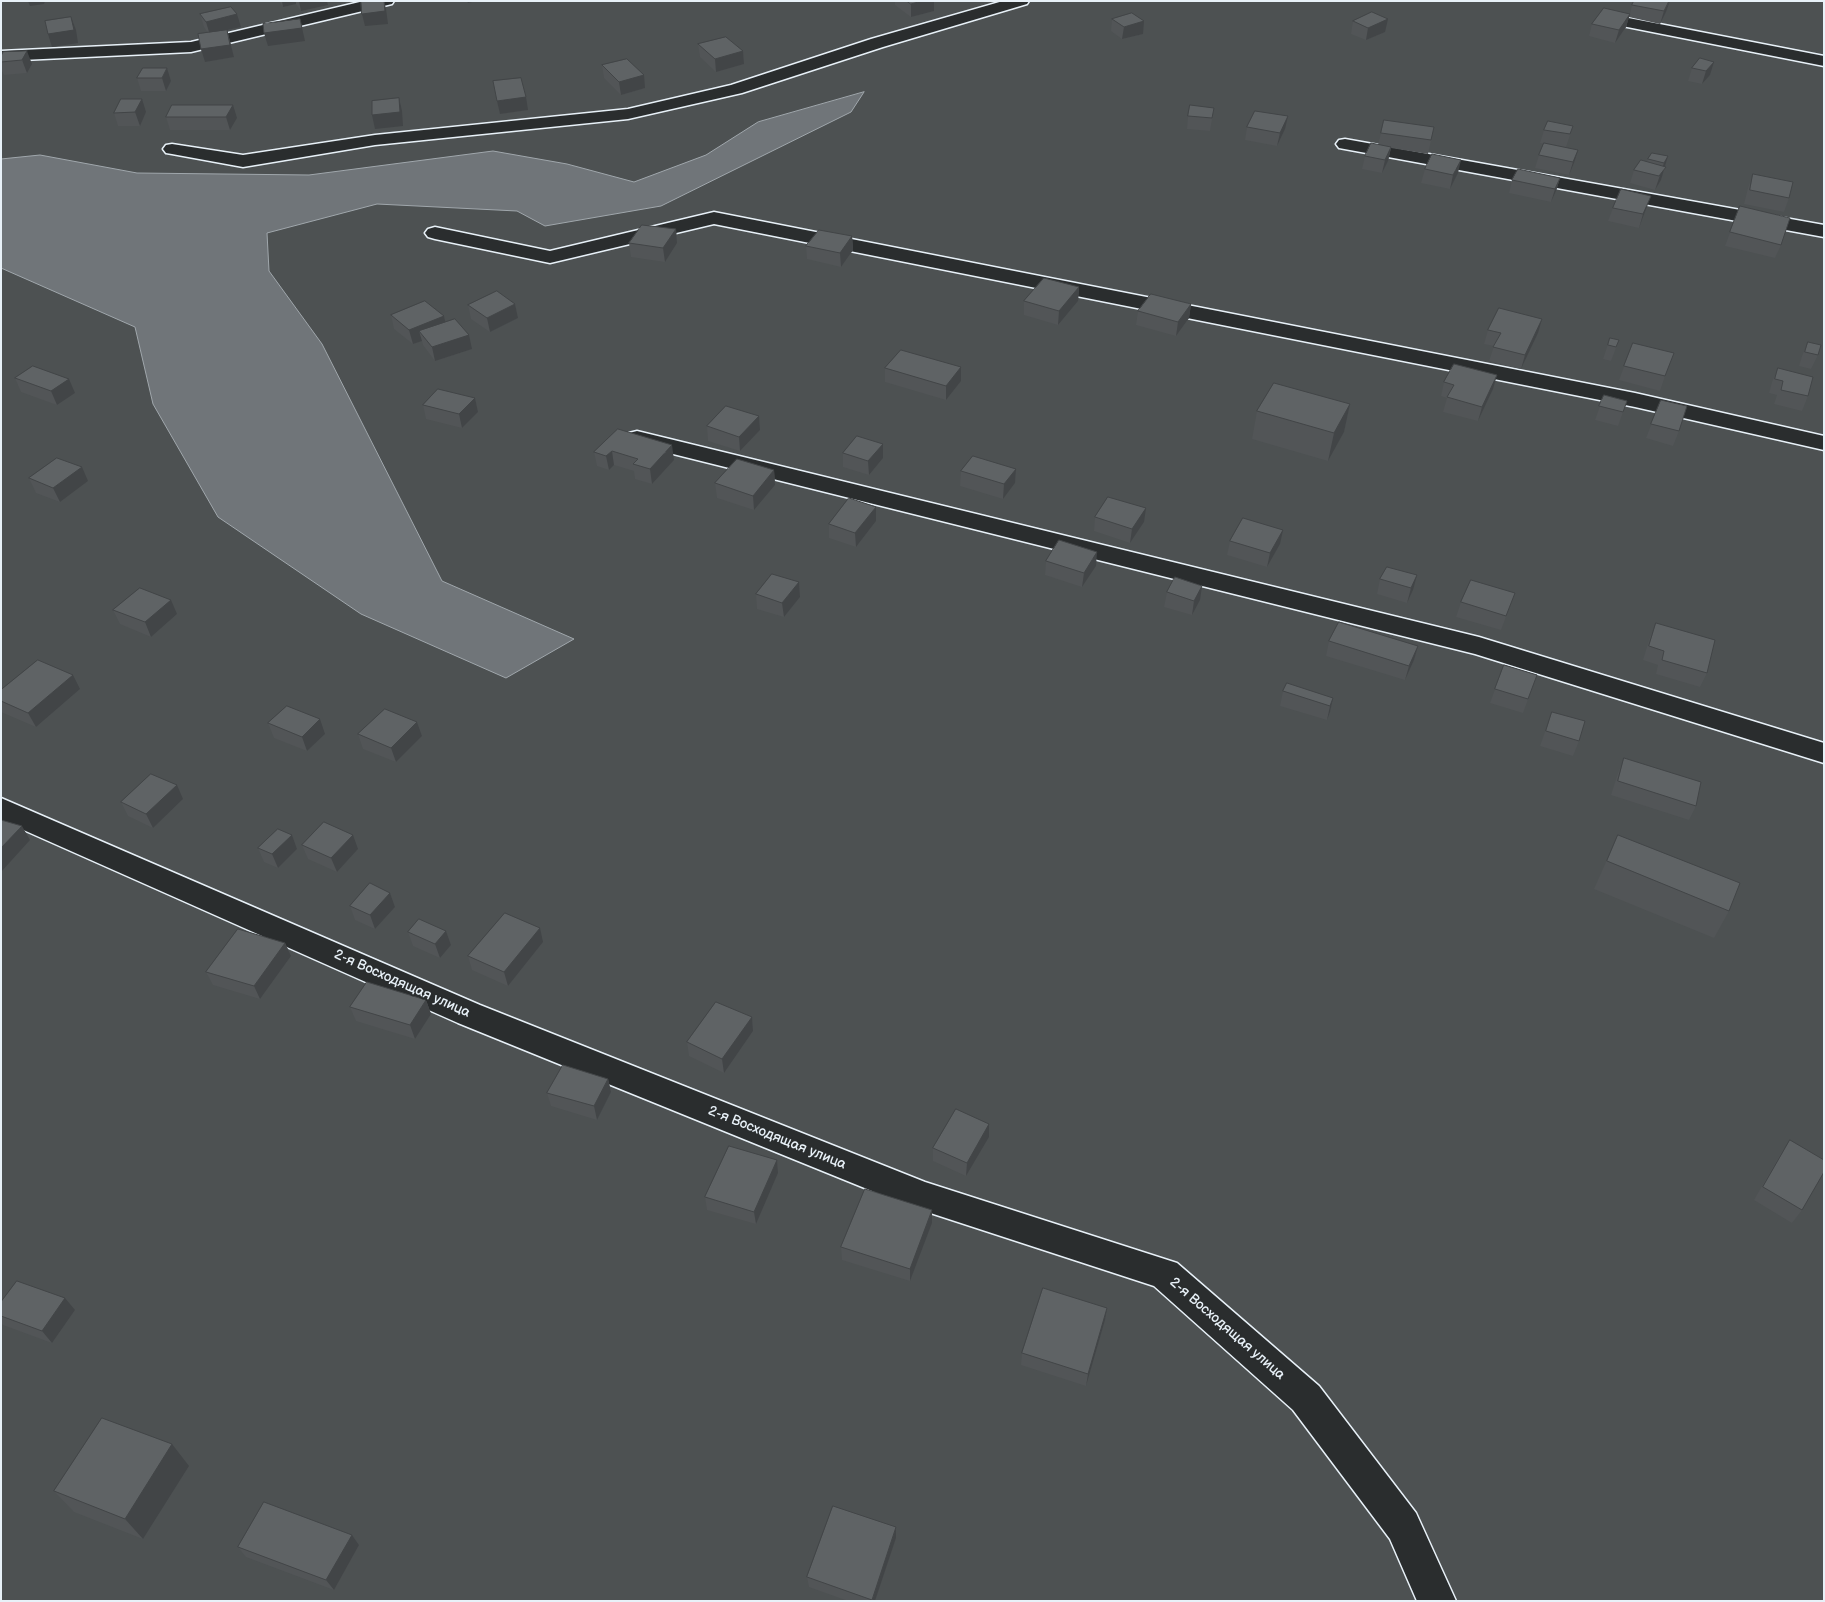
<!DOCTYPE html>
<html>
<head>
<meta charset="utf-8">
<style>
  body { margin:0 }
  #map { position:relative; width:1825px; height:1602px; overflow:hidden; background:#35393a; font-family:"Balsamiq Sans",sans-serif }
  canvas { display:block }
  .frame { position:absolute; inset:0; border:2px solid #e8f1f8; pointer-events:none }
</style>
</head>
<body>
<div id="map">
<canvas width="1825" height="1602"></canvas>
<div class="frame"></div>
</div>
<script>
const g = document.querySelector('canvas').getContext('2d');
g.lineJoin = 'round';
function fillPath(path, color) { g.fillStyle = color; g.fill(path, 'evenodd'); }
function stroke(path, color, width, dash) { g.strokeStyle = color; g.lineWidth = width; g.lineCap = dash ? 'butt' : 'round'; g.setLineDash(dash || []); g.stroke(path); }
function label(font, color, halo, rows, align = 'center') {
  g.font = font + ' "Balsamiq Sans",sans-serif'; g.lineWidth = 4; g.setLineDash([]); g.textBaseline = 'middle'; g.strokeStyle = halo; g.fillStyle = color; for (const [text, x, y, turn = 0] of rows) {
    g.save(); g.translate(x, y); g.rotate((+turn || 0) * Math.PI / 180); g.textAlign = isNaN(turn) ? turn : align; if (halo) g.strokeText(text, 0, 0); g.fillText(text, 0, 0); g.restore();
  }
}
const green = new Path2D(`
  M1 1H1824V1601H1Z`);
const water = new Path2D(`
  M864 92 851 112 661 206 545 226 517 211 377 204 267 233 269 271 322 344 442 581 574 639 506 678 361 614 218 517 153 404 135 327 1 268V159L40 155 137 173 309 175 493 151 567 164 634 182 706 155 758 122Z`);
const minor = new Path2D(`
  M364 1H394L392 4 191 52 1 61V51L191 42Z
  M1003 1H1029L1027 4 883 47 742 93 628 119 375 145 243 167 172 154 166 153 163 149 166 145 172 144 243 155 375 135 628 109 731 85 871 39Z
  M1608 14 1824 56V66L1602 22 1600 19 1602 16Z
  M1345 139 1824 225V237L1339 148 1336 144 1339 140Z
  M714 212 1635 393 1824 436V450L1635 407 714 224 550 263 435 239 428 237 425 233 428 229 435 227 550 251Z
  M637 431 1479 637 1824 743V763L1475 654 629 443 626 438 629 433Z
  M1 798 480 1005 925 1182 1177 1263 1319 1386 1416 1513 1456 1601H1417L1390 1539 1293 1410 1154 1286 909 1206 458 1023 1 820Z`);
const wall = new Path2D(`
  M279 1H327L328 5 301 11 296 4 283 7Z
  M895 1H934V11L911 17 895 5Z
  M1670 1 1666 12 1660 24 1629 17 1626 27 1615 43 1589 36 1592 24 1630 14 1632 5Z
  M200 14H237L241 27 227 30 234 57 205 62 201 49 208 33 204 27Z
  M1112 19 1143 34 1122 39 1111 31Z
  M1353 21 1385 32 1366 40 1351 34Z
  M698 44 743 51 744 64 716 72 700 57Z
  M3 52 32 64 27 73 4 75 1 69V56Z
  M1714 62 1710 75 1702 84 1688 81 1692 68Z
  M602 65 645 88 621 95 604 78Z
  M167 68 171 81 166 91H141L137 78Z
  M493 81 528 110 500 114Z
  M172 105 237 118 230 130H170L166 117Z
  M1214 108 1210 131 1187 129 1188 116Z
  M146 112 140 126H118L114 113Z
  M1573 126 1566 147 1574 163 1569 175 1535 168 1539 155 1544 144 1540 143 1544 130Z
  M1247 127 1285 129 1277 146 1245 140Z
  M1434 127 1428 154 1391 148 1388 161 1382 173 1362 169 1365 156 1378 145 1381 133Z
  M1668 156 1661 180 1655 190 1630 183 1634 170 1647 162 1648 159Z
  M1425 169 1458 173 1450 189 1421 183Z
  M1753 174 1789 198 1784 212 1744 204 1748 188Z
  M1560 178 1556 191 1551 202 1509 193 1512 180Z
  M1740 206 1781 245 1775 258 1725 246Z
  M1613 208 1646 209 1639 228 1608 221Z
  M676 229 677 243 665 262 631 257 629 243Z
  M852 236 853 250 841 267 807 259 806 246Z
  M1079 287 1078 301 1058 325 1024 315V301Z
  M515 304 518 318 490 332 471 319 468 305Z
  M1191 304 1189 318 1176 336 1136 325 1138 311Z
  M391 315 444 316 445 322 472 349 435 361 423 345 422 341 413 344 394 329Z
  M1488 330 1538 333 1521 369 1489 361 1494 346 1484 344Z
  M1610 338 1619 340 1611 361 1603 359Z
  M1808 342 1818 355 1811 369 1799 366 1802 356Z
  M1633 343 1665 376 1660 391 1619 380Z
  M885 368 961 381 946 400 885 382Z
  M1778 368 1808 396 1802 411 1774 404 1777 395 1769 393 1772 382Z
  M15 378 75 393 57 405 21 392Z
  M1444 382 1493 389 1478 421 1443 412 1447 398 1441 396Z
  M1604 395 1627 401 1618 426 1595 420Z
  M475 398 478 412 462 428 426 419 423 405Z
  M1661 400 1679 431 1673 446 1646 438Z
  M1350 404 1344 432 1328 461 1252 439 1257 411Z
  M759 416 760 430 740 451 708 441 707 426Z
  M618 429 674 460 652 484 635 479 634 471 614 465 609 470 597 466 594 452Z
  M843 453 883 458 869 475 843 467Z
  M1016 469 1015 483 1003 499 960 486 961 471Z
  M774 470 775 485 754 510 717 498 715 483Z
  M29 478 88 481 60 502 36 493Z
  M876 507V521L856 547 829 538V524Z
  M1095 517 1144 522 1130 543 1094 531Z
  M1230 541 1280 544 1267 567 1227 555Z
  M1046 561 1096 566 1082 587 1045 575Z
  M1387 567 1413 590 1407 603 1377 594 1380 579Z
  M799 582 800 597 784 617 757 609 756 594Z
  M1167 592 1200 600 1192 615 1164 607Z
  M1515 593 1501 630 1456 617 1461 602Z
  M113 610 177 614 151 637 120 624Z
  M1656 623 1707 673 1700 687 1656 674 1658 665 1643 660 1650 637Z
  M1329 641 1418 646 1414 660 1405 680 1326 656Z
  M1504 665 1537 675 1523 713 1490 703Z
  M80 689 36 727 1 712V690Z
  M1283 691 1333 698 1330 712 1327 720 1280 706Z
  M1552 712 1579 741 1573 756 1540 746Z
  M417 722 422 736 396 762 363 749 358 734Z
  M268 723 325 734 307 751 274 738Z
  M1624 758 1696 806 1689 820 1611 795 1618 773Z
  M183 799 153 828 128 816 121 802Z
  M292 835 297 849 278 868 264 862 258 848Z
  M1618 835 1729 911 1714 938 1594 889Z
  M302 845 358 849 337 872 308 859Z
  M390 893 395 907 375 929 355 920 350 906Z
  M446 931 451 945 440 958 413 946 408 932Z
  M543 942 508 986 472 970 468 956Z
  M285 943 291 956 260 999 213 985 206 972Z
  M426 1000 431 1014 415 1039 356 1021 350 1007Z
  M752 1017 753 1031 724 1073 689 1056 687 1042Z
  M608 1079 611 1092 597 1120 551 1106 547 1093Z
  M989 1124V1137L966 1176 933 1161V1148Z
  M1790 1140 1802 1210 1792 1223 1754 1200 1781 1153Z
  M777 1160 778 1173 756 1224 707 1210 705 1197Z
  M932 1210V1223L910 1281 842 1260 841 1247Z
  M1 1302 75 1310 52 1343 3 1325 1 1323Z
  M1107 1308 1105 1320 1086 1386 1021 1365 1022 1353Z
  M189 1466 143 1539 74 1512 54 1491Z
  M896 1527V1538L875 1601H848L809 1587 807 1577Z
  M352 1535 359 1545 334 1590 246 1557 238 1547Z`);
const shadedWall = new Path2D(`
  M28 1H45L44 4 30 6Z
  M282 1H296V4L283 7Z
  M299 1H327L328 5 301 11Z
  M384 1 386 9 388 24 365 26 362 14Z
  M467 1H476L468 3Z
  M922 1H934V11L911 17V4Z
  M1670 1 1666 12 1660 24 1664 11Z
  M237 14 241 27 227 30 234 57 205 62 201 49 210 35 206 22Z
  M1630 14 1626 27 1615 43 1619 30Z
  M71 17 76 30 78 43 52 47 48 34Z
  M300 19 305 41 268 46 264 33Z
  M1388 19 1385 32 1366 40 1368 28Z
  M1144 21 1143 34 1122 39 1124 27Z
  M27 51 32 64 27 73 22 60Z
  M743 51 744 64 716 72 715 59Z
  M1714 62 1710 75 1702 84 1706 71Z
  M167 68 171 81 166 91 162 78Z
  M644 75 645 88 621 95 619 82Z
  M526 97 528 110 500 114 497 101Z
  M399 98 402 111 403 126 375 129 372 115Z
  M142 99 146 112 140 126 135 112Z
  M233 105 237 118 230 130 226 117Z
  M1288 116 1285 129 1277 146 1280 133Z
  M1391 147 1388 161 1382 173 1385 160Z
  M1578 150 1574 163 1569 175 1573 162Z
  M1668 156 1661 180 1655 190 1664 163Z
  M1461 160 1458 173 1450 189 1453 175Z
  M1560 178 1556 191 1551 202 1555 189Z
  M1651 196 1646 209 1639 228 1643 214Z
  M676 229 677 243 665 262 663 248Z
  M852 236 853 250 841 267 840 253Z
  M1079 287 1078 301 1058 325 1059 311Z
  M515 304 518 318 490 332 487 318Z
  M1191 304 1189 318 1176 336 1178 322Z
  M444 316 447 330 419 331 422 341 413 344 409 330Z
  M1542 319 1538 333 1521 369 1525 355Z
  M469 335 472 349 435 361 432 347Z
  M961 367V381L946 400V386Z
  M1497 375 1493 389 1478 421 1482 407Z
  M69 379 75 393 57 405 51 391Z
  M475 398 478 412 462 428 459 414Z
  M1350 404 1344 432 1328 461 1334 433Z
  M759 416 760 430 740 451 739 437Z
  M883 444V458L869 475 868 461Z
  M672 445 674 460 652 484 650 469Z
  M612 451 614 465 609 470 606 456Z
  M82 467 88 481 60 502 53 488Z
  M1016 469 1015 483 1003 499 1004 484Z
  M774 470 775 485 754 510 753 496Z
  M876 507V521L856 547 855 533Z
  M1146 508 1144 522 1130 543 1132 529Z
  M1283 530 1280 544 1267 567 1270 553Z
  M1097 552 1096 566 1082 587 1084 573Z
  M1417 575 1413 590 1407 603 1411 588Z
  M799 582 800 597 784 617 782 603Z
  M1202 586 1200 600 1192 615 1194 601Z
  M171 600 177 614 151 637 145 622Z
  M1418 646 1414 660 1405 680 1409 666Z
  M73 675 80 689 36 727 28 713Z
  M1333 698 1330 712 1327 720 1330 706Z
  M320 719 325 734 307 751 302 737Z
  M417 722 422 736 396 762 391 748Z
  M177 785 183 799 153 828 146 814Z
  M22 826 30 840 1 872V848Z
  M292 835 297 849 278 868 272 854Z
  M353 835 358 849 337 872 331 858Z
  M390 893 395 907 375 929 370 915Z
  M540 928 543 942 508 986 504 972Z
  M446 931 451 945 440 958 435 944Z
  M285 943 291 956 260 999 254 986Z
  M426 1000 431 1014 415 1039 410 1025Z
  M752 1017 753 1031 724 1073 722 1059Z
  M608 1079 611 1092 597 1120 594 1106Z
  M989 1124V1137L966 1176 967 1163Z
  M777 1160 778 1173 756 1224 754 1212Z
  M932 1210V1223L910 1281V1269Z
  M65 1298 75 1310 52 1343 42 1331Z
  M1107 1308 1105 1320 1086 1386 1088 1374Z
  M172 1444 189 1466 143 1539 125 1519Z
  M896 1527V1538L875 1601H872Z
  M352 1535 359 1545 334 1590 326 1580Z`);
const building = new Path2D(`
  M361 1H384L385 11 362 14Z
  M907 1H922L911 4Z
  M1634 1H1669L1664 11 1632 5Z
  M231 7 237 14 206 22 200 14Z
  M1604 8 1630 14 1619 30 1592 24Z
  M1372 12 1388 19 1368 28 1353 21Z
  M1132 13 1144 21 1124 27 1112 19Z
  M71 17 74 30 48 34 45 21Z
  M300 19 302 28 264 33 263 24Z
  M227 30 230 45 201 49 198 34Z
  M726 37 743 51 715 59 698 44Z
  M27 51 22 60 1 62V56L3 52Z
  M1700 58 1714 62 1706 71 1692 68Z
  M627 59 644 75 619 82 602 65Z
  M143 68H167L162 78H137Z
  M521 78 526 97 497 101 493 81Z
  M399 98 400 112 372 115V101Z
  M121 99H142L135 112 114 113Z
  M172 105H233L226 117H166Z
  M1190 105 1214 108 1212 118 1188 116Z
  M1255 111 1288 116 1280 133 1247 127Z
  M1384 120 1434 127 1431 140 1381 133Z
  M1548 121 1573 126 1570 134 1544 130Z
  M1371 143 1391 147 1385 160 1365 156Z
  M1544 143 1578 150 1573 162 1539 155Z
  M1652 153 1668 156 1664 163 1648 159Z
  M1432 154 1461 160 1453 175 1425 169Z
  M1641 160 1666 167 1659 176 1634 170Z
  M1518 169 1560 178 1555 189 1512 180Z
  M1753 174 1793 182 1789 198 1750 190Z
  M1621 189 1651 196 1643 214 1613 208Z
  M1740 206 1790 218 1781 245 1730 232Z
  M642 225 676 229 663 248 629 243Z
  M819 230 852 236 840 253 806 246Z
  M1044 278 1079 287 1059 311 1024 301Z
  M497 291 515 304 487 318 468 305Z
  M1151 294 1191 304 1178 322 1138 311Z
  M425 301 444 316 409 330 391 315Z
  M1499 308 1542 319 1525 355 1493 347 1501 333 1488 330Z
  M455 319 469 335 432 347 419 331Z
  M1610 338 1619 340 1616 347 1608 345Z
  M1808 342 1821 345 1818 355 1805 352Z
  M1633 343 1674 353 1665 376 1624 366Z
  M901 350 961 367 946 386 885 368Z
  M1454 364 1497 375 1482 407 1447 397 1454 385 1444 382Z
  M33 366 69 379 51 391 15 378Z
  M1778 368 1813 377 1808 396 1781 390 1783 381 1775 379Z
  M1274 383 1350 404 1334 433 1257 411Z
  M438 389 475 398 459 414 423 405Z
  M1604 395 1627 401 1623 412 1599 406Z
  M1661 400 1687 406 1679 431 1651 424Z
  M726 406 759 416 739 437 707 426Z
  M618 429 672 445 650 469 633 464 638 459 612 451 606 456 594 452Z
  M857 436 883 444 868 461 843 453Z
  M973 456 1016 469 1004 484 961 471Z
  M57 458 82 467 53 488 29 478Z
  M737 459 774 470 753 496 715 483Z
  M1108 497 1146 508 1132 529 1095 517Z
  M849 498 876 507 855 533 829 524Z
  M1243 518 1283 530 1270 553 1230 541Z
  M1059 540 1097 552 1084 573 1046 561Z
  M1387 567 1417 575 1411 588 1380 579Z
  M772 574 799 582 782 603 756 594Z
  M1175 577 1202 586 1194 601 1167 592Z
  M1471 580 1515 593 1506 616 1461 602Z
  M140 588 171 600 145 622 113 610Z
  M1339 622 1418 646 1409 666 1329 641Z
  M1656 623 1715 640 1707 673 1662 660 1664 651 1649 646Z
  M38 660 73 675 28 713 1 701V690Z
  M1504 665 1537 675 1528 699 1495 689Z
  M1287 683 1333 698 1330 706 1283 691Z
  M287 706 320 719 302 737 268 723Z
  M385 709 417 722 391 748 358 734Z
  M1552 712 1585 721 1579 741 1546 731Z
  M1624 758 1701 782 1696 806 1618 781Z
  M151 774 177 785 146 814 121 802Z
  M1 820 22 826 1 848Z
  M324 822 353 835 331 858 302 845Z
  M278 829 292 835 272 854 258 848Z
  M1618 835 1740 883 1729 911 1607 861Z
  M370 883 390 893 370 915 350 906Z
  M505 913 540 928 504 972 468 956Z
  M419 919 446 931 435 944 408 932Z
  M238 929 285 943 254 986 206 972Z
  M367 982 426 1000 410 1025 350 1007Z
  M716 1002 752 1017 722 1059 687 1042Z
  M563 1065 608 1079 594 1106 547 1093Z
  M956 1109 989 1124 967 1163 933 1148Z
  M1790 1140 1824 1160V1172L1802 1210 1763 1187Z
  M729 1146 777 1160 754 1212 705 1197Z
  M865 1189 932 1210 910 1269 841 1247Z
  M17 1281 65 1298 42 1331 1 1316V1302Z
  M1043 1288 1107 1308 1088 1374 1022 1353Z
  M102 1418 172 1444 125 1519 54 1491Z
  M264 1502 352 1535 326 1580 238 1547Z
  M833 1506 896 1527 872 1600 807 1577Z`);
const streetNames = [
  ["2-я Восходящая улица",402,984,24],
  ["2-я Восходящая улица",777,1138,22],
  ["2-я Восходящая улица",1227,1329,41]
];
fillPath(green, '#4d5152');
fillPath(water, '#707579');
stroke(water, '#a0a7ac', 1);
stroke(minor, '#e8f1f8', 3);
fillPath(minor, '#2a2d2e');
fillPath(wall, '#525557');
fillPath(shadedWall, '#424547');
fillPath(building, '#5f6365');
stroke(building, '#424547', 1);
label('14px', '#e8f1f8', '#2a2d2e', streetNames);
</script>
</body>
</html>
